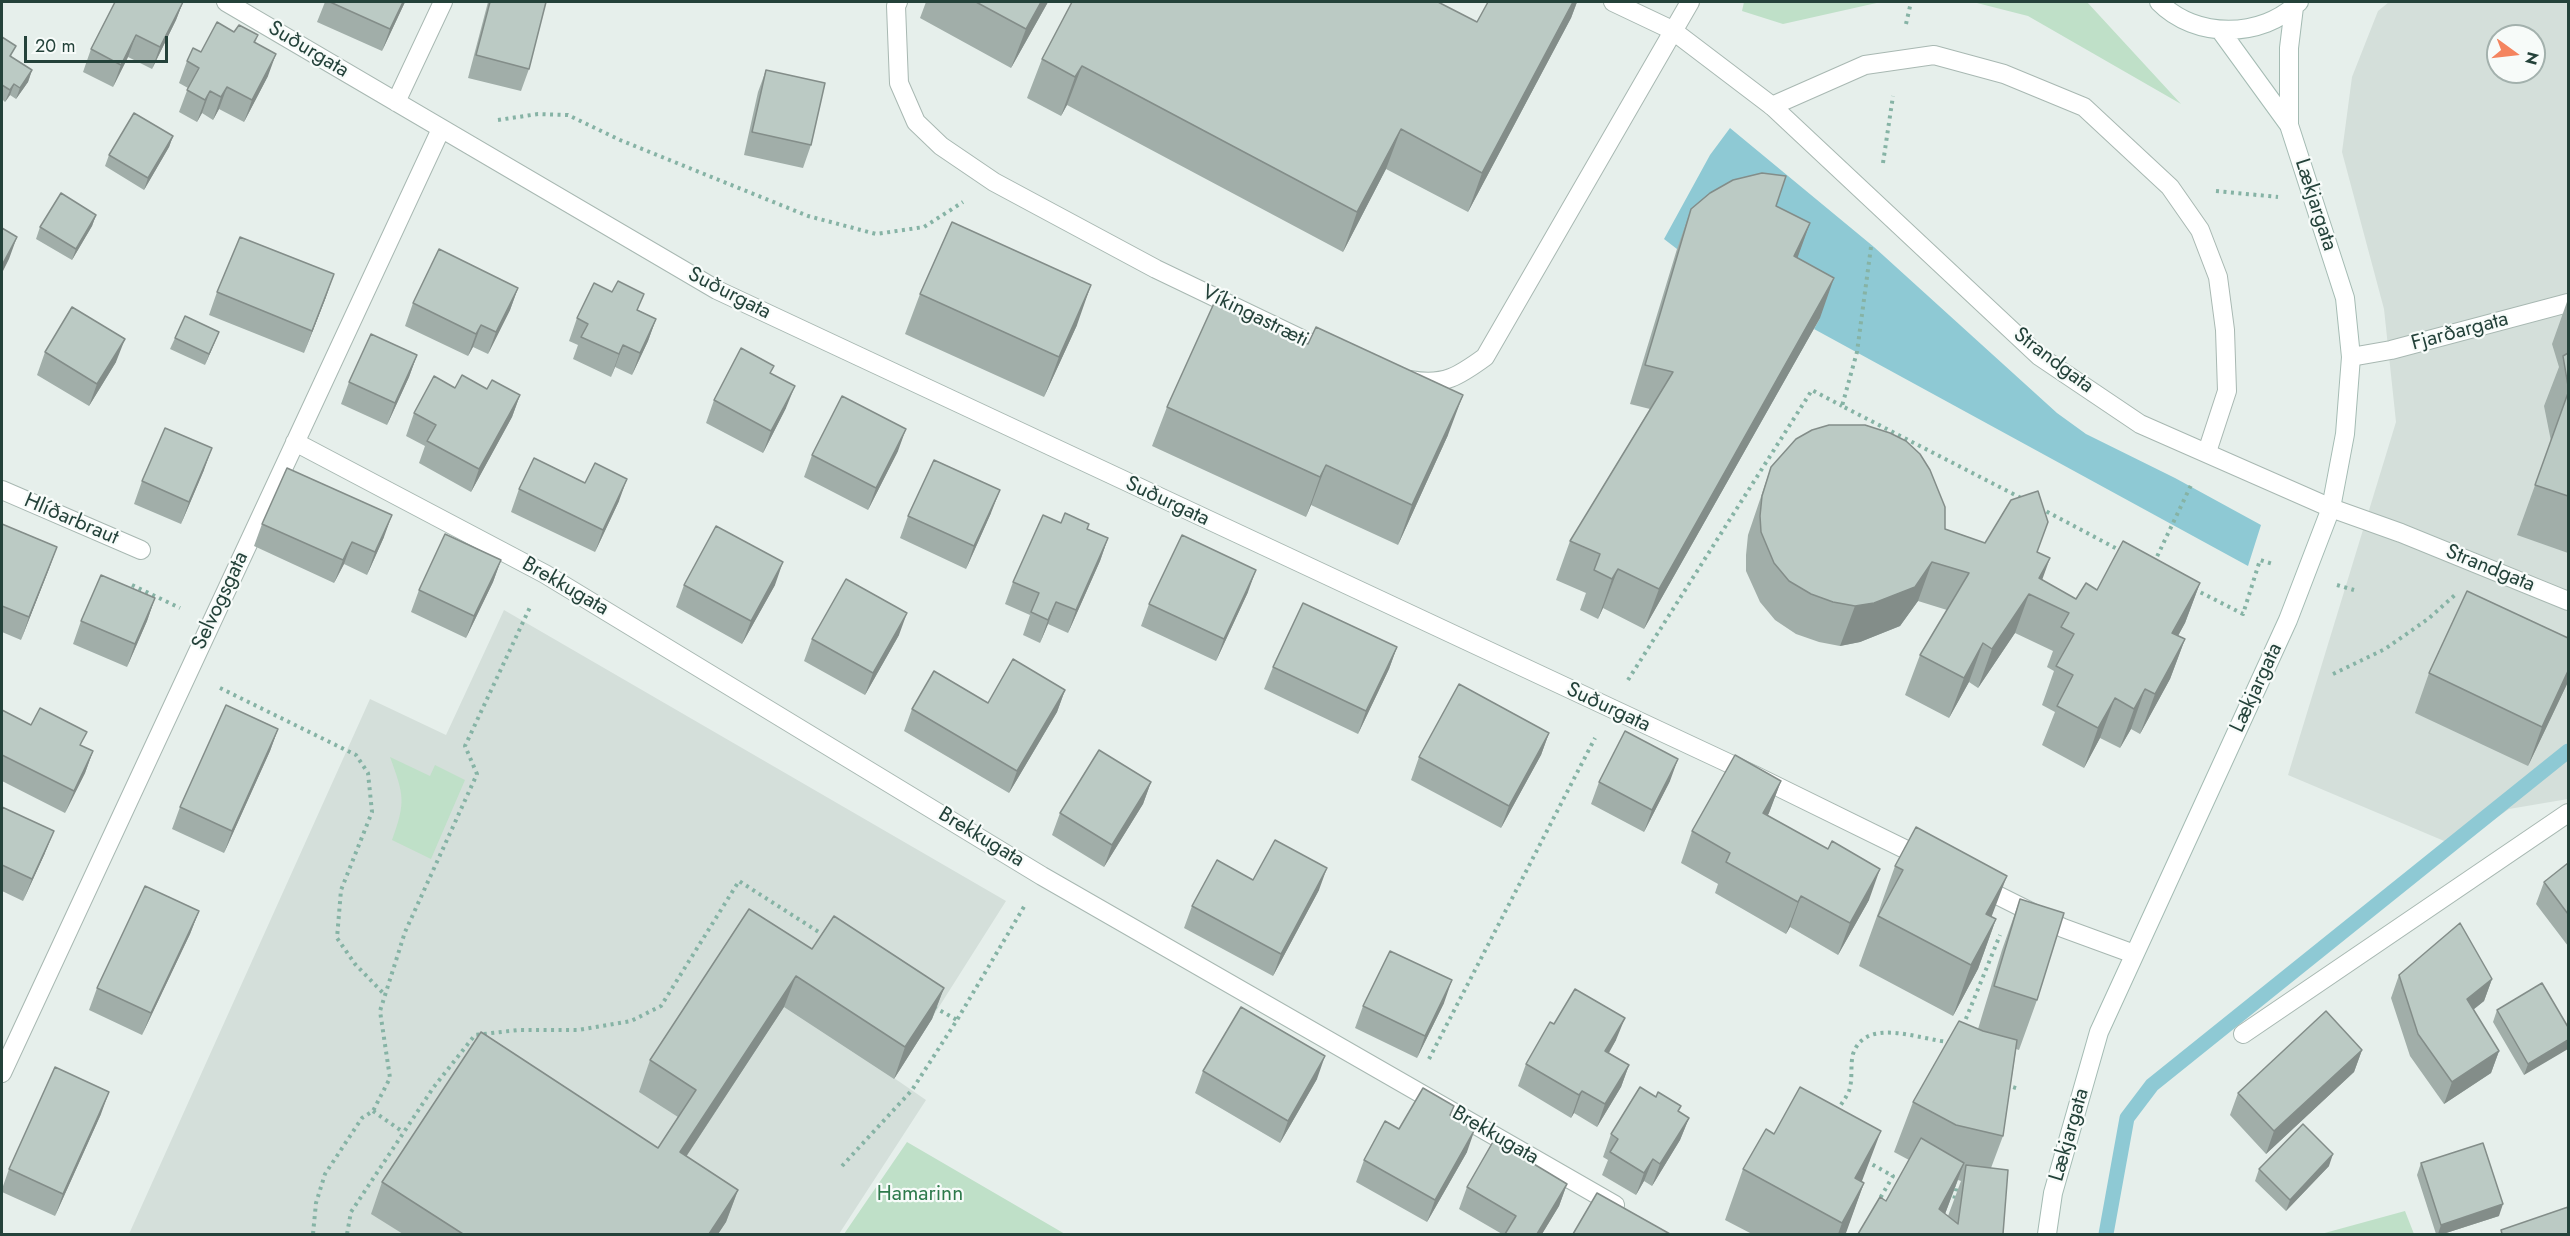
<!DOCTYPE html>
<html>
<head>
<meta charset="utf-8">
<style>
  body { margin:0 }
  #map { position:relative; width:2570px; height:1236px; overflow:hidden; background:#e6efeb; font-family:Jost,sans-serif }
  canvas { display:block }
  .frame { position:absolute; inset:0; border:3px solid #24423a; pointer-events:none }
  .north { position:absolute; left:2486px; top:24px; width:60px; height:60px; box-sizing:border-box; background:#f7fbf9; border:2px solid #a3b1ad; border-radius:50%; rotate:105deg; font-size:16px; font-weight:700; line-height:24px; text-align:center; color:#24423a }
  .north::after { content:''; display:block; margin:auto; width:21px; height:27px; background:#f4845f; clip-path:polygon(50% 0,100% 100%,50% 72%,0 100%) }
  .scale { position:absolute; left:24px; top:36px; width:144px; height:27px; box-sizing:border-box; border:3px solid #24423a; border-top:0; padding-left:8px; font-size:18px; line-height:21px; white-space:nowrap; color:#24423a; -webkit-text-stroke:4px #f7fbf9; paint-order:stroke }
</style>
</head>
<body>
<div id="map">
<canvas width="2570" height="1236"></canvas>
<div class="frame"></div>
<div class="north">N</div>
<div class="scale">20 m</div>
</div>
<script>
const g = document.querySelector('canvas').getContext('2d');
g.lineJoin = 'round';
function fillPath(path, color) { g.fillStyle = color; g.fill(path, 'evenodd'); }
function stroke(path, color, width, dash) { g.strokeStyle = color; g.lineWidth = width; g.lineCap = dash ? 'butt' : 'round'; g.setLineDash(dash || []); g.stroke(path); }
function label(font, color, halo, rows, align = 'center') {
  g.font = font + ' Jost,sans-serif'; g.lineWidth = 4.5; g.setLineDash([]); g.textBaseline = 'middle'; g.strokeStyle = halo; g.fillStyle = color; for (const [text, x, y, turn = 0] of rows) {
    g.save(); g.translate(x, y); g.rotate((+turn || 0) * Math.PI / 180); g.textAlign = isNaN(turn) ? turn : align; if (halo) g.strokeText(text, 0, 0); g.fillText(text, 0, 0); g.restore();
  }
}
const built = new Path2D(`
  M2389 2H2568V799L2509 809 2456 846 2288 775 2396 422 2384 309 2342 152 2352 77 2378 11ZM2498 36H2534V72H2498Z
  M504 610 1006 901 894 1078 926 1100 839 1234H129L370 699 446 735Z`);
const green = new Path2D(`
  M1744 2H1881L1783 24 1742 11Z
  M1973 2H2087L2181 104 2028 16Z
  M390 757 430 776 435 765 465 780 431 859 392 840C406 802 404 795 390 757Z
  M907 1142 1065 1234H844Z
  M2405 1211 2414 1234H2321Z`);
const water = new Path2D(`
  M1730 128 1874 247 2057 413 2086 434 2175 478 2261 525 2248 566 1814 329 1820 318 1696 232 1677 249 1664 239 1710 155Z`);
const stream = new Path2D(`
  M2106 1234 2127 1118 2152 1085 2568 751`);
const path = new Path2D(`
  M1906 24 1911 2
  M498 120 538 114 568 115 620 140 808 216 876 234 924 227 963 202
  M1883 163 1893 96
  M2216 191 2278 197
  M1871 247 1857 352 1842 406 2023 499
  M2040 508 2121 551
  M2154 563 2192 483
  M132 585 180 608
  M2337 585 2354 590
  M2194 589 2243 614 2260 560 2273 564
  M2333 674 2385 649 2428 619 2457 593
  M1628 680 1812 390 1842 406
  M220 688 356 755 368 773 372 812 341 890 337 938 355 964 385 995
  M934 1007 957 1020
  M1963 1026 2000 935
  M1429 1059 1595 738
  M2006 1085 2019 1089
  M373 1111 403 1132
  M1837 1111C1841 1104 1846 1098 1849 1091 1853 1080 1850 1066 1853 1054 1866 1015 1923 1041 1950 1042
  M1866 1161 1893 1176 1879 1200
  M842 1166 912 1090 957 1020 1025 905
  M1953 1184 1957 1185 1954 1200
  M313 1234 316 1203 325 1174 362 1118 373 1111 390 1078 380 1011 405 932 477 774 465 746 531 605
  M347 1234 351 1212 433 1088 475 1035 518 1030H578L631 1021 661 1006 739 881 825 936`);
const service = new Path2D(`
  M1613 2 1672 30
  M1772 106 1865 65 1934 55 2004 74 2084 107 2170 187 2200 230 2218 277 2225 330 2227 391 2207 452`);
const minor = new Path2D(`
  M226 2 717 290 1756 776 1925 859
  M898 2 896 6 899 83 916 122 941 146 994 182 1156 269 1331 353
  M1672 30 1772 106 2039 356 2140 424 2331 508 2401 533 2568 601
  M396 102 443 2
  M2351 357 2391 350 2568 303
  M1411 380C1444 386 1459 376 1485 357L1690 2
  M295 442 545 574 1042 876 1615 1205
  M2 490 141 550
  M1979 886 2063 928 2134 954
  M2243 1034 2568 813
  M2 1073 441 129`);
const secondary = new Path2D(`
  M2159 2C2195 39 2262 39 2299 2
  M2220 30 2289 125
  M2047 1234 2053 1193 2099 1032 2288 620 2331 508 2345 434 2351 357 2345 298 2289 125V48L2294 7`);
const wall = new Path2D(`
  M115 2H183L176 20 152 69 128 57 113 87 83 72 91 49Z
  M325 2H405L382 51 317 22Z
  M488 2H546L529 69 521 91 468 78Z
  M926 2H1048L1011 68 920 18Z
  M1488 2H1577L1571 18 1468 212 1386 169 1343 252 1067 105 1061 116 1027 98 1042 59 1477 22Z
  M234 32 258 35 255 43 268 76 244 122 219 109 213 120 202 113 197 122 179 112 188 88 179 83 187 61Z
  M2 37 12 57 32 70 28 82 16 99 10 95 5 102 2 99Z
  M766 70 811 145 803 168 744 155 758 92Z
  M173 136 169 147 144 190 105 166 109 155Z
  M1776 206 1810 223 1797 258 1820 318 1644 629 1603 608 1598 619 1580 610 1586 593 1556 580 1570 541 1650 409 1630 404 1677 249 1691 209Z
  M96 215 92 226 72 260 36 239 40 227Z
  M518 288 510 310 488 354 473 347 468 356 405 326 413 303Z
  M217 292 326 297 304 353 209 315Z
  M920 294 1077 325 1044 397 905 334Z
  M2568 299V553L2517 535 2551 441 2544 406 2559 367 2552 344Z
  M638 310 656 319 648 341 632 375 615 367 611 377 573 359 578 345 569 341 577 318Z
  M219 332 205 365 170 349 175 338Z
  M45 352 116 362 89 406 37 375Z
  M417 355 409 377 387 425 341 404 349 382Z
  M455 388 487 389 520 395 512 417 471 492 419 463 425 446 406 436 414 413Z
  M714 400 786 408 763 453 706 423Z
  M1167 407 1448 435 1398 545 1311 505 1306 517 1152 446Z
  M898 451 868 510 804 477 812 455Z
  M1771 467 1985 543 2037 552 2042 580 2076 599 2097 590 2200 583 2185 623 2178 636 2185 639 2170 679 2140 734 2131 729 2120 748 2100 738 2084 768 2042 745 2055 712 2042 705 2054 671 2047 667 2053 651 2015 633 1978 688 1969 682 1949 718 1905 695 1920 655 1947 610 1918 601 1900 626 1860 642 1840 646 1819 642 1796 634 1775 620 1760 602 1746 571V555L1748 535Z
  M204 470 181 524 134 504 142 481Z
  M585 483 619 501 595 552 511 512 519 489Z
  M991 513 966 569 900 538 908 516Z
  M1061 523 1087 529 1108 538 1100 561 1068 633 1048 624 1040 643 1023 635 1030 615 1005 604 1013 582Z
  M2 524 57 547 21 640 2 632Z
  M262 524 384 537 367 575 344 564 334 583 254 546Z
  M501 560 493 582 466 638 411 612 419 590Z
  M684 585H775L742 644 676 607Z
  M1248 592 1216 661 1141 626 1149 604Z
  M155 598 147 621 127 667 73 644 81 621Z
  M899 635 865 695 804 661 812 639Z
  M1397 647 1389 669 1358 734 1264 689 1273 667Z
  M2429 673 2567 684 2528 766 2415 713Z
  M1065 690 1057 712 1009 793 904 731 912 709 988 703Z
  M2 710 31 725 93 751 85 773 65 813 2 781Z
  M278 729 270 751 224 853 172 829 180 807Z
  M1549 733 1541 755 1501 828 1411 780 1419 757Z
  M1670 781 1644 832 1591 804 1599 782Z
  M1781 781 1768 815 1869 900 1838 955 1790 927 1786 934 1715 893 1718 884 1681 863 1692 831Z
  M1151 782 1143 804 1104 867 1052 835 1060 813Z
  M2 807 45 853 23 901 2 891Z
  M2568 863V946L2536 904 2544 882Z
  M1895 866 1996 919 1978 969 1953 1016 1859 966Z
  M1253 880 1319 890 1273 976 1184 928 1192 906Z
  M2020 899 2037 1000 2019 1050 2016 1049 2003 1136 1991 1168 2003 1234H1858L1886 1201 1909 1160 1894 1152 1913 1102 1978 1029 2002 950ZM1958 1180 1961 1181 1948 1216 1945 1214Z
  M199 911 190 934 142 1035 89 1010 97 988Z
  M812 949 944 988 932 1019 894 1079 784 1007 686 1157 738 1190 726 1222 718 1234H403L371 1214 382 1182 658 1148 678 1117 639 1092 650 1060Z
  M2399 975 2492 979 2484 1001 2473 1010 2499 1051 2491 1073 2444 1104 2410 1056 2391 998Z
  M1444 1003 1417 1058 1355 1028 1363 1006Z
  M2497 1010 2568 1027 2524 1075 2493 1022Z
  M1554 1024 1616 1040 1609 1053 1629 1065 1621 1087 1597 1127 1574 1113 1571 1118 1518 1086 1526 1064Z
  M2362 1050 2354 1072 2266 1154 2230 1115 2238 1093Z
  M1203 1071 1317 1079 1280 1143 1195 1093Z
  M1679 1112 1689 1118 1680 1140 1652 1186 1644 1181 1636 1195 1602 1175 1608 1160 1603 1157 1611 1134Z
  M101 1114 55 1216 2 1192V1189L9 1169Z
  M1451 1116 1467 1152 1427 1222 1356 1182 1364 1160 1399 1129Z
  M2421 1163 2499 1216 2443 1234H2436L2417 1175Z
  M2329 1166 2286 1211 2255 1181 2259 1169Z
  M1743 1169 1862 1182 1864 1183 1845 1234H1752L1725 1220Z
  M1567 1184 1559 1206 1542 1234H1502L1459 1209 1467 1187Z`);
const shadedWall = new Path2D(`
  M183 2 176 20 152 69 160 47Z
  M403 2H405L382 51 390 29Z
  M1041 2H1048L1011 68 1026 29Z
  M1573 2H1577L1571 18 1468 212 1482 173Z
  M136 35 128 57 113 87 121 65Z
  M276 54 268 76 244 122 252 100Z
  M1082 66 1067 105 1061 116 1075 77Z
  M32 70 28 82 16 99 20 88Z
  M14 84 10 95 5 102 10 90Z
  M227 87 219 109 213 120 221 97Z
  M210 91 202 113 197 122 205 100Z
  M1401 129 1386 169 1343 252 1357 212Z
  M173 136 169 147 144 190 148 178Z
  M96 215 92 226 72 260 76 249Z
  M1810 223 1796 262 1794 256Z
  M17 237 9 259 2 273V265Z
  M334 274 326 297 304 353 312 331Z
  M1834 278 1820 318 1644 629 1659 589Z
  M1091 285 1077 325 1044 397 1059 357Z
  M518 288 510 310 488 354 496 332Z
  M656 319 648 341 632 375 640 353Z
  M481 325 473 347 468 356 476 334Z
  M219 332 214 344 205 365 209 354Z
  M125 339 116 362 89 406 97 384Z
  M623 345 615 367 611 377 619 354Z
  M417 355 409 377 387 425 395 403Z
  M795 386 786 408 763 453 771 431Z
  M520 395 512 417 471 492 479 469Z
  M1463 395 1448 435 1398 545 1412 505Z
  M906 429 898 451 868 510 876 488Z
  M212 448 204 470 181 524 189 502Z
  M1326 465 1311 505 1306 517 1320 477Z
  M627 479 619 501 595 552 603 530Z
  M1000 490 991 513 966 569 974 546Z
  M392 515 384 537 367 575 375 552Z
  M1108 538 1100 561 1068 633 1076 610Z
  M352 542 344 564 334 583 343 560Z
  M57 547 49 569 21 640 29 617Z
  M2050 558 2036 597 2039 578Z
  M501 560 493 582 466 638 474 616Z
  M783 562 775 585 742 644 751 621Z
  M1932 562 1918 601 1900 626 1860 642 1840 646 1855 606Z
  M1618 569 1603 608 1598 619 1612 579Z
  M1256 570 1248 592 1216 661 1224 639Z
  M2200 583 2185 623 2158 672 2172 633Z
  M2029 594 2015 633 1978 688 1992 649Z
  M155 598 147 621 127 667 135 644Z
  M1056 602 1048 624 1040 643 1048 620Z
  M907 613 899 635 865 695 873 673Z
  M2185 639 2170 679 2140 734 2155 694Z
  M1983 643 1969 682 1949 718 1964 678Z
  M1397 647 1389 669 1358 734 1366 711Z
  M2568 671V679L2567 684 2528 766 2542 727Z
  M2145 689 2131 729 2120 748 2134 709Z
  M1065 690 1057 712 1009 793 1017 771Z
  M2115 698 2100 738 2084 768 2098 728Z
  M278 729 270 751 224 853 232 831Z
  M1549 733 1541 755 1501 828 1509 806Z
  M93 751 85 773 65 813 74 791Z
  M1678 759 1670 781 1644 832 1652 810Z
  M1781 781 1769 813 1751 844 1763 813Z
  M1151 782 1143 804 1104 867 1112 845Z
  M54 831 45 853 23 901 32 879Z
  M1327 868 1319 890 1273 976 1281 954Z
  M1880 869 1869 900 1838 955 1850 923Z
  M2007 876 1988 926 1968 965 1986 914Z
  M1801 896 1790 927 1786 934 1798 902Z
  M199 911 190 934 142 1035 151 1013Z
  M1996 919 1978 969 1953 1016 1971 965Z
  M796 976 784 1007 668 1184 680 1152Z
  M2492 979 2484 1001 2459 1021 2467 999Z
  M1452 980 1444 1003 1417 1058 1425 1036Z
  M944 988 932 1019 894 1079 905 1047Z
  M1625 1018 1616 1040 1597 1073 1605 1051Z
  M2568 1040V1049L2524 1075 2528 1064Z
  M2362 1050 2354 1072 2266 1154 2274 1131Z
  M2499 1051 2491 1073 2444 1104 2452 1082Z
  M1325 1056 1317 1079 1280 1143 1288 1121Z
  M1629 1065 1621 1087 1597 1127 1605 1104Z
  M1582 1091 1574 1113 1571 1118 1579 1095Z
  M109 1092 101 1114 55 1216 63 1194Z
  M1689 1118 1680 1140 1652 1186 1660 1164Z
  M1475 1129 1467 1152 1427 1222 1435 1200Z
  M1881 1131 1862 1181 1840 1222 1855 1178Z
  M2333 1154 2329 1166 2286 1211 2290 1200Z
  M1653 1159 1644 1181 1636 1195 1644 1173Z
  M1964 1163 1945 1214 1939 1209Z
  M1864 1183 1846 1233 1845 1234H1838L1842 1223Z
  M1567 1184 1559 1206 1542 1234H1537Z
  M738 1190 726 1222 718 1234H709Z
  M2503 1204 2499 1216 2443 1234H2438L2441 1225Z`);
const building = new Path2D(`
  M115 2H183L160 47 136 35 121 65 91 49Z
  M330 2H403L390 29Z
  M490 2H546L529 69 476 55Z
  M976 2H1041L1026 29Z
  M1072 2H1438L1477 22 1488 2H1573L1482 173 1401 129 1357 212 1082 66 1075 77 1042 59Z
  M217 22 234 32 239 25 258 35 254 42 276 54 252 100 227 87 221 97 210 91 205 100 187 90 199 68 187 61 193 48 201 52Z
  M2 37 16 46 10 56 32 70 20 88 14 84 10 90 2 85Z
  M766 70 825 83 811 145 752 132Z
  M134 113 173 136 148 178 109 155Z
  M1762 173 1786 176 1776 206 1810 223 1794 256 1834 278 1659 589 1618 569 1612 579 1594 570 1600 554 1570 541 1673 372 1645 365 1691 209 1710 193 1733 180Z
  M61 193 96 215 76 249 40 227Z
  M952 222 1091 285 1059 357 920 294Z
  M2 228 17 237 2 265Z
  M240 237 334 274 312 331 217 292Z
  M439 249 518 288 496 332 481 325 476 334 413 303Z
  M618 281 644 294 637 310 656 319 640 353 623 345 619 354 581 337 588 324 577 318 594 283 612 292Z
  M1215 301 1308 344 1316 327 1463 395 1412 505 1326 465 1320 477 1167 407Z
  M72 307 125 339 97 384 45 352Z
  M185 316 219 332 209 354 175 338Z
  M371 334 417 355 395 403 349 382Z
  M741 348 774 366 770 373 795 386 771 431 714 400Z
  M2568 353V386L2563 356Z
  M462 375 487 389 492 380 520 395 479 469 427 441 436 425 414 413 434 376 455 388Z
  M2568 393V496L2535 485Z
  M842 396 906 429 876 488 812 455Z
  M1829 425H1865L1890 433 1906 441 1920 454 1930 470 1945 507V529L1985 543 2011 500 2038 491 2048 522 2037 552 2050 558 2039 578 2076 599 2086 583 2097 590 2123 541 2200 583 2172 633 2185 639 2155 694 2145 689 2134 709 2115 698 2098 728 2057 706 2073 675 2056 666 2074 634 2061 627 2069 613 2029 594 1992 649 1983 643 1964 678 1920 655 1969 573 1932 562 1915 587 1874 603 1855 606 1833 602 1811 594 1789 581 1774 563 1761 532 1760 516 1762 496 1771 467 1796 439 1812 430Z
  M165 428 212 448 189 502 142 481Z
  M534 458 585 483 595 463 627 479 603 530 519 489Z
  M934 460 1000 490 974 546 908 516Z
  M287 468 392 515 375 552 352 542 343 560 262 524Z
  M1065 513 1089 524 1087 529 1108 538 1076 610 1056 602 1048 620 1031 612 1039 593 1013 582 1043 515 1061 523Z
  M2 524 57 547 29 617 2 606Z
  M716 526 783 562 751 621 684 585Z
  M445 534 501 560 474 616 419 590Z
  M1182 535 1256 570 1224 639 1149 604Z
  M101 575 155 598 135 644 81 621Z
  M846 579 907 613 873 673 812 639Z
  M2467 591 2568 638V671L2542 727 2429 673Z
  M1303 603 1397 647 1366 711 1273 667Z
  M1013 659 1065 690 1017 771 912 709 934 671 988 703Z
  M1459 684 1549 733 1509 806 1419 757Z
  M226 705 278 729 232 831 180 807Z
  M40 708 87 732 80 745 93 751 74 791 2 755V710L31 725Z
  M1625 731 1678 759 1652 810 1599 782Z
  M1099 750 1151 782 1112 845 1060 813Z
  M1735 755 1781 781 1763 813 1828 849 1832 841 1880 869 1850 923 1801 896 1798 902 1726 862 1730 853 1692 831Z
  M2 807 54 831 32 879 2 865Z
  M1916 827 2007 876 1986 914 1996 919 1971 965 1878 916 1903 870 1895 866Z
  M1275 840 1327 868 1281 954 1192 906 1217 860 1253 880Z
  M2568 863V914L2544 882Z
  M145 886 199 911 151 1013 97 988Z
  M2020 899 2064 913 2037 1000 1994 986Z
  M749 909 812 949 834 916 944 988 905 1047 796 976 680 1152 738 1190 709 1234H463L382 1182 481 1032 658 1148 696 1090 650 1060Z
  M2460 923 2492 979 2467 999 2499 1051 2452 1082 2418 1034 2399 975Z
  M1390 951 1452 980 1425 1036 1363 1006Z
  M2542 983 2568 1027V1040L2528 1064 2497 1010Z
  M1575 989 1625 1018 1605 1051 1629 1065 1605 1104 1582 1091 1579 1095 1526 1064 1550 1022 1554 1024Z
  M1241 1007 1325 1056 1288 1121 1203 1071Z
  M2326 1011 2362 1050 2274 1131 2238 1093Z
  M1959 1021 1983 1031 2017 1040 2003 1136 1956 1125 1913 1102Z
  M55 1067 109 1092 63 1194 9 1169Z
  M1640 1087 1656 1097 1658 1092 1681 1106 1678 1111 1689 1118 1660 1164 1653 1159 1644 1173 1610 1152 1618 1139 1611 1134Z
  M1800 1087 1881 1131 1855 1178 1864 1183 1842 1223 1743 1169 1766 1129 1774 1134Z
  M1423 1088 1454 1106 1450 1115 1475 1129 1435 1200 1364 1160 1385 1121 1399 1129Z
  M2303 1124 2333 1154 2290 1200 2259 1169Z
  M1921 1138 1964 1163 1939 1209 1958 1224 1966 1165 2008 1170 2003 1234H1858L1880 1197 1886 1201Z
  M1494 1140 1567 1184 1537 1234H1505L1516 1216 1467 1187Z
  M2483 1143 2503 1204 2441 1225 2421 1163Z
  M1597 1193 1670 1234H1573Z
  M2568 1207V1234H2502L2501 1230Z`);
const streetNames = [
  ["Suðurgata",308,50,31],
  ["Lækjargata",2315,205,72],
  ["Suðurgata",729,294,27],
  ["Víkingastræti",1255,317,26],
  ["Fjarðargata",2460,332,-15],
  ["Strandgata",2053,361,37],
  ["Suðurgata",1167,502,25],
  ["Hlíðarbraut",71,520,23],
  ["Strandgata",2490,569,22],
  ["Brekkugata",565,587,30],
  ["Selvogsgata",221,601,-65],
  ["Lækjargata",2257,688,-65],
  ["Suðurgata",1608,708,25],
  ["Brekkugata",981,838,31],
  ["Lækjargata",2070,1135,-74],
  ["Brekkugata",1495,1136,30]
];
const parkNames = [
  ["Hamarinn",920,1195]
];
fillPath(built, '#d4dfda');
fillPath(green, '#bfe0c8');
fillPath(water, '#8ec9d4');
stroke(stream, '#8ec9d4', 15);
stroke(service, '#a8b8b2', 20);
stroke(minor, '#a8b8b2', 20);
stroke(secondary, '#a4bbb3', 20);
stroke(path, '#86b3a5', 4, [3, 4.5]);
stroke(service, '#fff', 18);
stroke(minor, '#fff', 18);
stroke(secondary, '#fff', 18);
fillPath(wall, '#a1aea9');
fillPath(shadedWall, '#838d89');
fillPath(building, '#bbcac4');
stroke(building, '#838d89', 1.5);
label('21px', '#24423a', '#f7fbf9', streetNames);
label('21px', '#2d7a4b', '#f7fbf9', parkNames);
</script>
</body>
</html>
